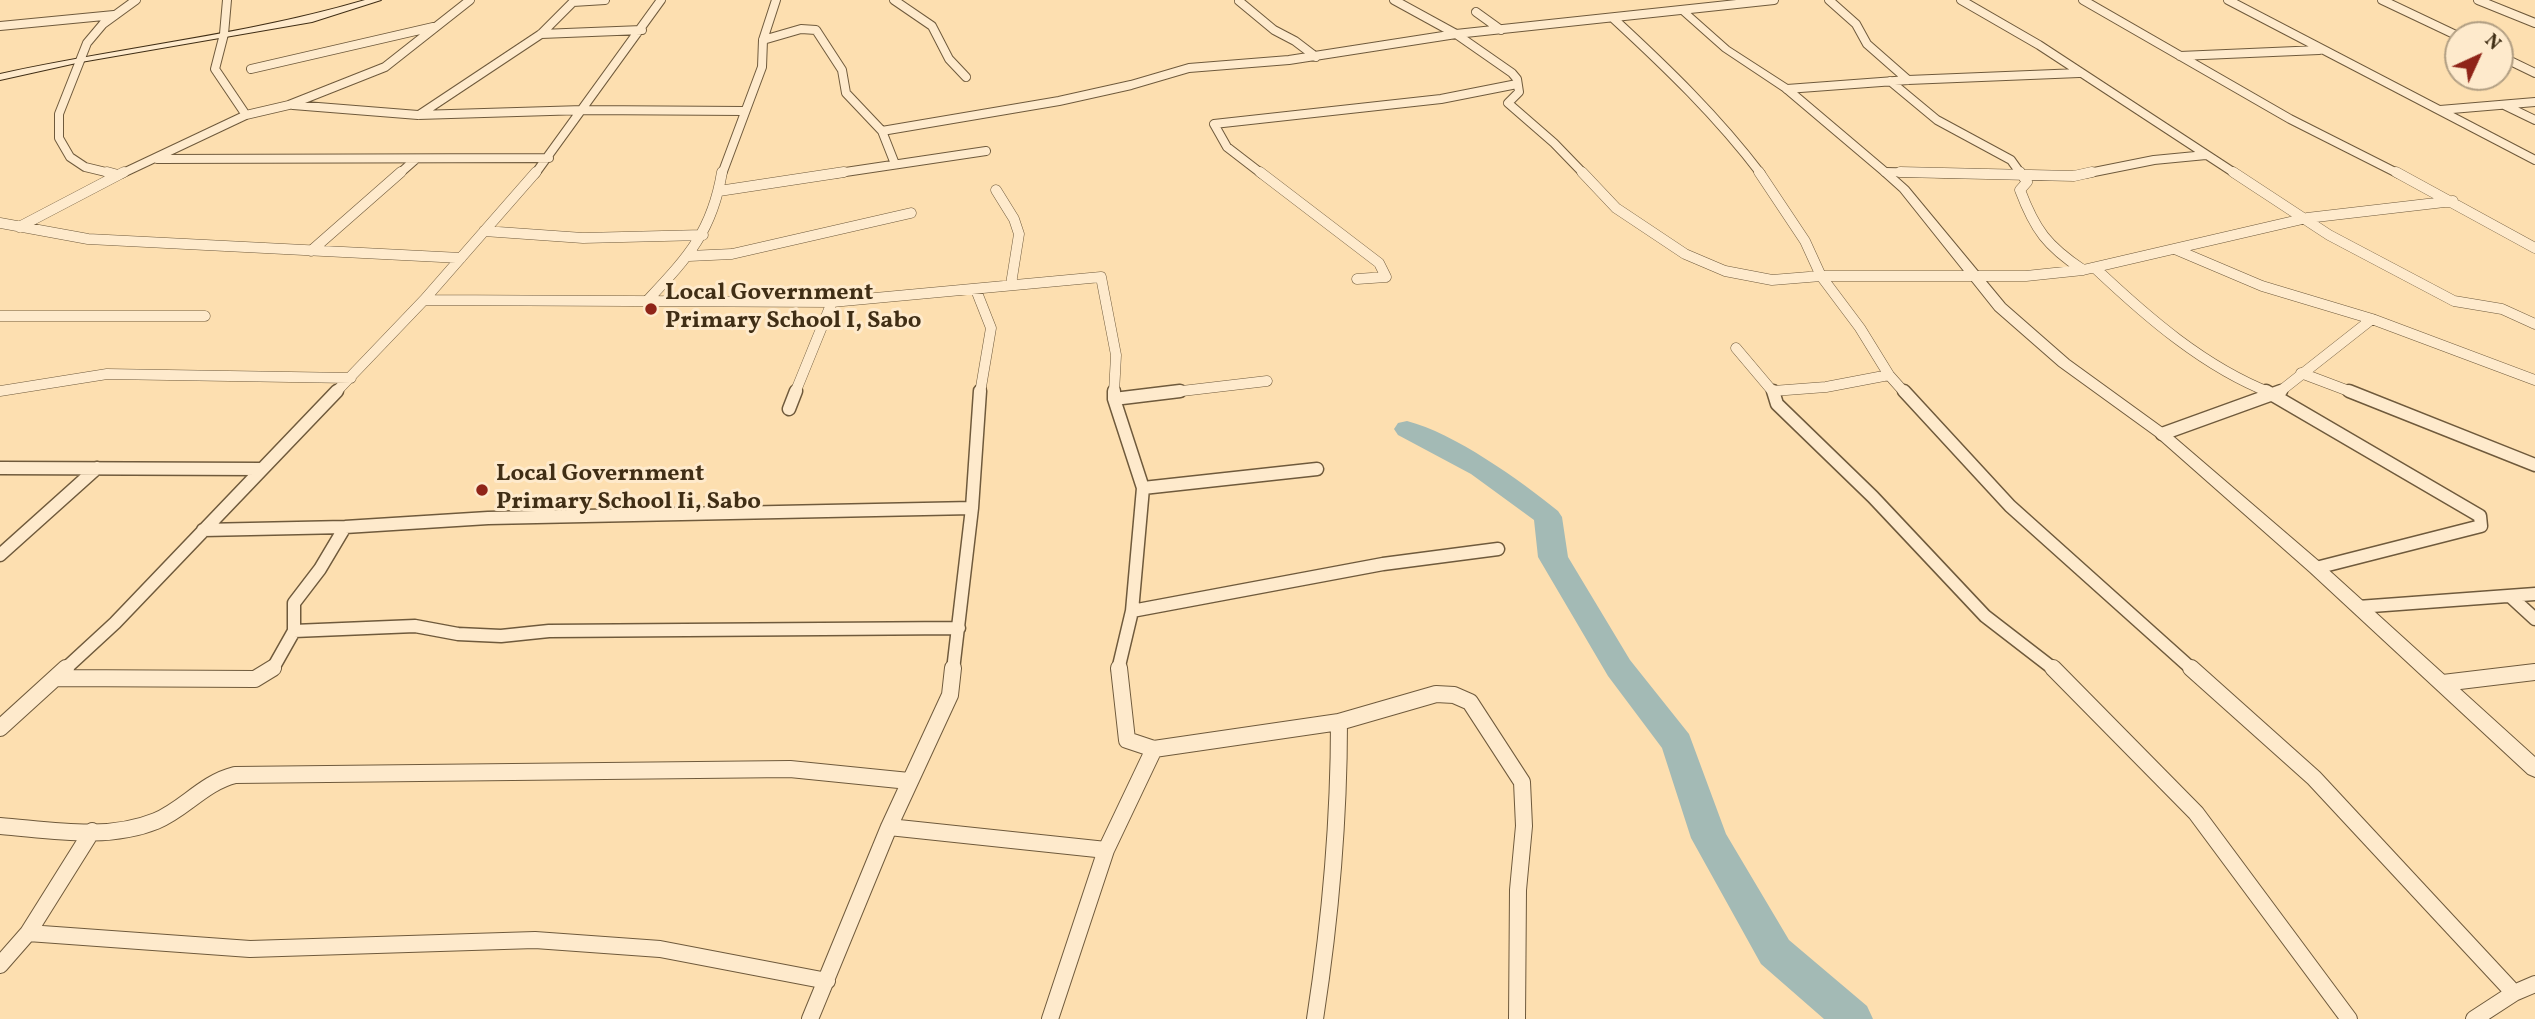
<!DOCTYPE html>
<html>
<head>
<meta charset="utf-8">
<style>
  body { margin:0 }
  #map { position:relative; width:2535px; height:1019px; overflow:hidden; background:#fddfb0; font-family:Vollkorn,serif }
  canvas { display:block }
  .north { position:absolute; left:2444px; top:21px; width:70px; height:70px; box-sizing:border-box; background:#feeacc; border:2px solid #b29f83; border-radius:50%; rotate:45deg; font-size:19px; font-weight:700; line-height:28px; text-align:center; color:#402e15 }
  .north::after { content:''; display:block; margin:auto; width:24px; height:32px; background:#8f2418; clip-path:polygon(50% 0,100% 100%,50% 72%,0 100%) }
</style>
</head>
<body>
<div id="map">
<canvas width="2535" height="1019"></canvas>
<div class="north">N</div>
</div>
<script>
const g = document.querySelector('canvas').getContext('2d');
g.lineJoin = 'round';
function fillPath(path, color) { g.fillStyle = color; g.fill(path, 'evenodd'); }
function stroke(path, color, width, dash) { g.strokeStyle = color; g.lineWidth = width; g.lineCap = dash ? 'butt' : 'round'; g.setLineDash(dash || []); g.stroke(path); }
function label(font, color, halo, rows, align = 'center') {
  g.font = font + ' Vollkorn,serif'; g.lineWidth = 6; g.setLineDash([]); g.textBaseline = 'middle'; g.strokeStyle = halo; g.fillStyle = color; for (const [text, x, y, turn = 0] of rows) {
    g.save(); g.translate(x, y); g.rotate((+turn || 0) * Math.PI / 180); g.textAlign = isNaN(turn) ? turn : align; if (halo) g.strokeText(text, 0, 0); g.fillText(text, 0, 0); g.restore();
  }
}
const river = new Path2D(`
  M1407 421C1454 433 1520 480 1558 511L1562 517 1568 557 1630 660 1689 734 1726 834 1789 940 1867 1006 1873 1019H1824L1761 964 1691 838 1662 748 1608 676 1538 557 1534 520 1471 474 1398 435 1394 429 1398 423Z`);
const minorFar3 = new Path2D(`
  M227 0 224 34 215 69 246 115
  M894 0 932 26 949 59 966 77
  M1394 0 1456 34 1774 0
  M1829 0 1856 24 1867 44 1908 80
  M1961 0 2039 45 2236 174
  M2083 0 2290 119 2399 174
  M2228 0 2535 160
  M2382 0 2458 36
  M2478 0 2535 23
  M1239 1 1274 30 1295 41 1316 57
  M1476 12 1501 30
  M1614 19C1667 68 1717 116 1761 174
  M0 26 114 15
  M541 34 642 30
  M763 40 801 29 816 30 842 70 846 93 882 131 895 164
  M2180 56 2319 50
  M2500 56 2535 73
  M251 69 433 27
  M1890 81 1937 120 2011 160 2021 174
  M1787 89 1908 80 2079 73
  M293 105 418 115 583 110 744 111
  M2504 105 2535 120
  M2440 110 2535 102
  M419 115 541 34 573 2 605 0
  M882 131 1059 101 1131 85 1189 68 1289 60 1456 34 1512 73 1517 79 1519 92 1508 103 1554 143 1584 174
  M157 159 549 158
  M1885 172 1982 174
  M114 174 85 167 70 157 59 138V114L87 43 103 24 136 0
  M121 174 246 115 289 105 385 67 470 0
  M399 174 416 159
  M535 174 661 0
  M722 174 762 67 763 40 776 0
  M832 174 986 151
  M1262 174 1227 147 1214 124 1441 99 1517 84
  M2084 174 2154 160 2206 155`);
const minorFar2 = new Path2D(`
  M107 172 118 175
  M1260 172 1379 263 1386 277 1357 279
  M1582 172 1616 208 1685 254 1725 271 1772 280 1821 276H2026L2083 270 2307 218 2453 201
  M1759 172 1805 241 1821 276 1860 328 1889 375 1905 393
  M1900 172 2074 176 2092 172
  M2020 172 2027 182 2020 190C2035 230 2047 246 2083 270
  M2233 172 2329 235 2454 301 2502 309 2535 324
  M2396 172 2535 248
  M996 190 1014 219 1019 234 1011 284
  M719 191 844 172
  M0 223 88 239 461 258
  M19 227 124 172
  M484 231 583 238 703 235
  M2177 250 2262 286 2372 319 2535 380
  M311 251 401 172
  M689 256 732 254 911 213
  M2095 268C2147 317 2204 367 2271 393
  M976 290 991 328 980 393
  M424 300 832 302 1101 277 1116 355 1114 393
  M646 302C686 259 712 233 722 172
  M0 316H205
  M1736 348 1774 393
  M2301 373 2354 393
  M0 391 107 374 351 378
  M1773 391 1826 387 1889 375
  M335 393 424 300 536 172
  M795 393 832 302
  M1165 393 1267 381
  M2278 393 2372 319`);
const minorFar1 = new Path2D(`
  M1114 391V399L1143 488 1132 611 1118 670
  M1773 391 1777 404 1873 497 1985 616 2055 670
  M1904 391 2010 506 2193 670
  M2266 391 2480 516 2481 526 2316 568
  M2349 391 2535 465
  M1114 399 1180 391
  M789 409 796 391
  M2162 434 2281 391
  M0 468 261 469
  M1143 488 1317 469
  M203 530 345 527 488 518 972 508
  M0 555 97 468
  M2510 596 2535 619
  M2358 607 2535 594
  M1132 611 1383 564 1498 549
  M294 631 415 626 458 634 501 636 549 631 959 628
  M64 670 115 623 337 391
  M272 670 294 631V603L320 569 345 527
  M953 670 972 508 980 391`);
const minor = new Path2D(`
  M1119 668 1127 740 1154 749 1339 722 1436 694 1454 695 1470 702 1522 782 1524 826 1518 890 1517 1019
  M2053 668 2196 813 2349 1019
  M2191 668 2314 778 2514 993
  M56 678 255 679 273 668
  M2443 683 2535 672
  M0 728 66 668
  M0 826C51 830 107 841 156 821 185 809 203 783 235 775L790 769 909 781
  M889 827 1106 850
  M28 933 250 949 535 940 660 949 827 981
  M0 965 28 933 92 831
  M810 1019 889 827 950 695 953 668
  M1050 1019 1106 850 1154 749
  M1315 1019C1330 922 1339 820 1339 722
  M2474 1019 2514 993 2535 984`);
const tertiary = new Path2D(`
  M1679 8H1685L1729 47 1791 87 1889 170 1908 187 2005 304 2069 360 2167 431 2322 564 2535 757V777L2528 774 2310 572 2157 437 2059 366 1995 310 1900 191 1881 174 1783 91 1723 51 1679 12Z`);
const secondary = new Path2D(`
  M365 0H381L312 22 81 62 0 80V74C121 47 247 35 365 0Z`);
const markers = [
  [651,309,7,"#8f2418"],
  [482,490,7,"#8f2418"]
];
const poiNames = [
  ["Local Government",665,295],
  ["Primary School I, Sabo",665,323],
  ["Local Government",496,476],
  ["Primary School Ii, Sabo",496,504]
];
fillPath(river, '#a3bab5');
stroke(minorFar3, '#6f5a3c', 10);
stroke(minorFar2, '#6f5a3c', 11);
stroke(minorFar1, '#6f5a3c', 15);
stroke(minor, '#6f5a3c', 18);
stroke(tertiary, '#6f5a3c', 2);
stroke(secondary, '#402e15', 2);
stroke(minorFar3, '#feeacc', 8);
stroke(minorFar2, '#feeacc', 10);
stroke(minorFar1, '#feeacc', 12);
stroke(minor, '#feeacc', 16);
fillPath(tertiary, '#feeacc');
fillPath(secondary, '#feeacc');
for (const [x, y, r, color] of markers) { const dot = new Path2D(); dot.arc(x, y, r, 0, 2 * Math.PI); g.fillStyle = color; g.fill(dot); stroke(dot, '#feeacc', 2.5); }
label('bold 24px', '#402e15', '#feeacc', poiNames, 'left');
</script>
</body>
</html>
